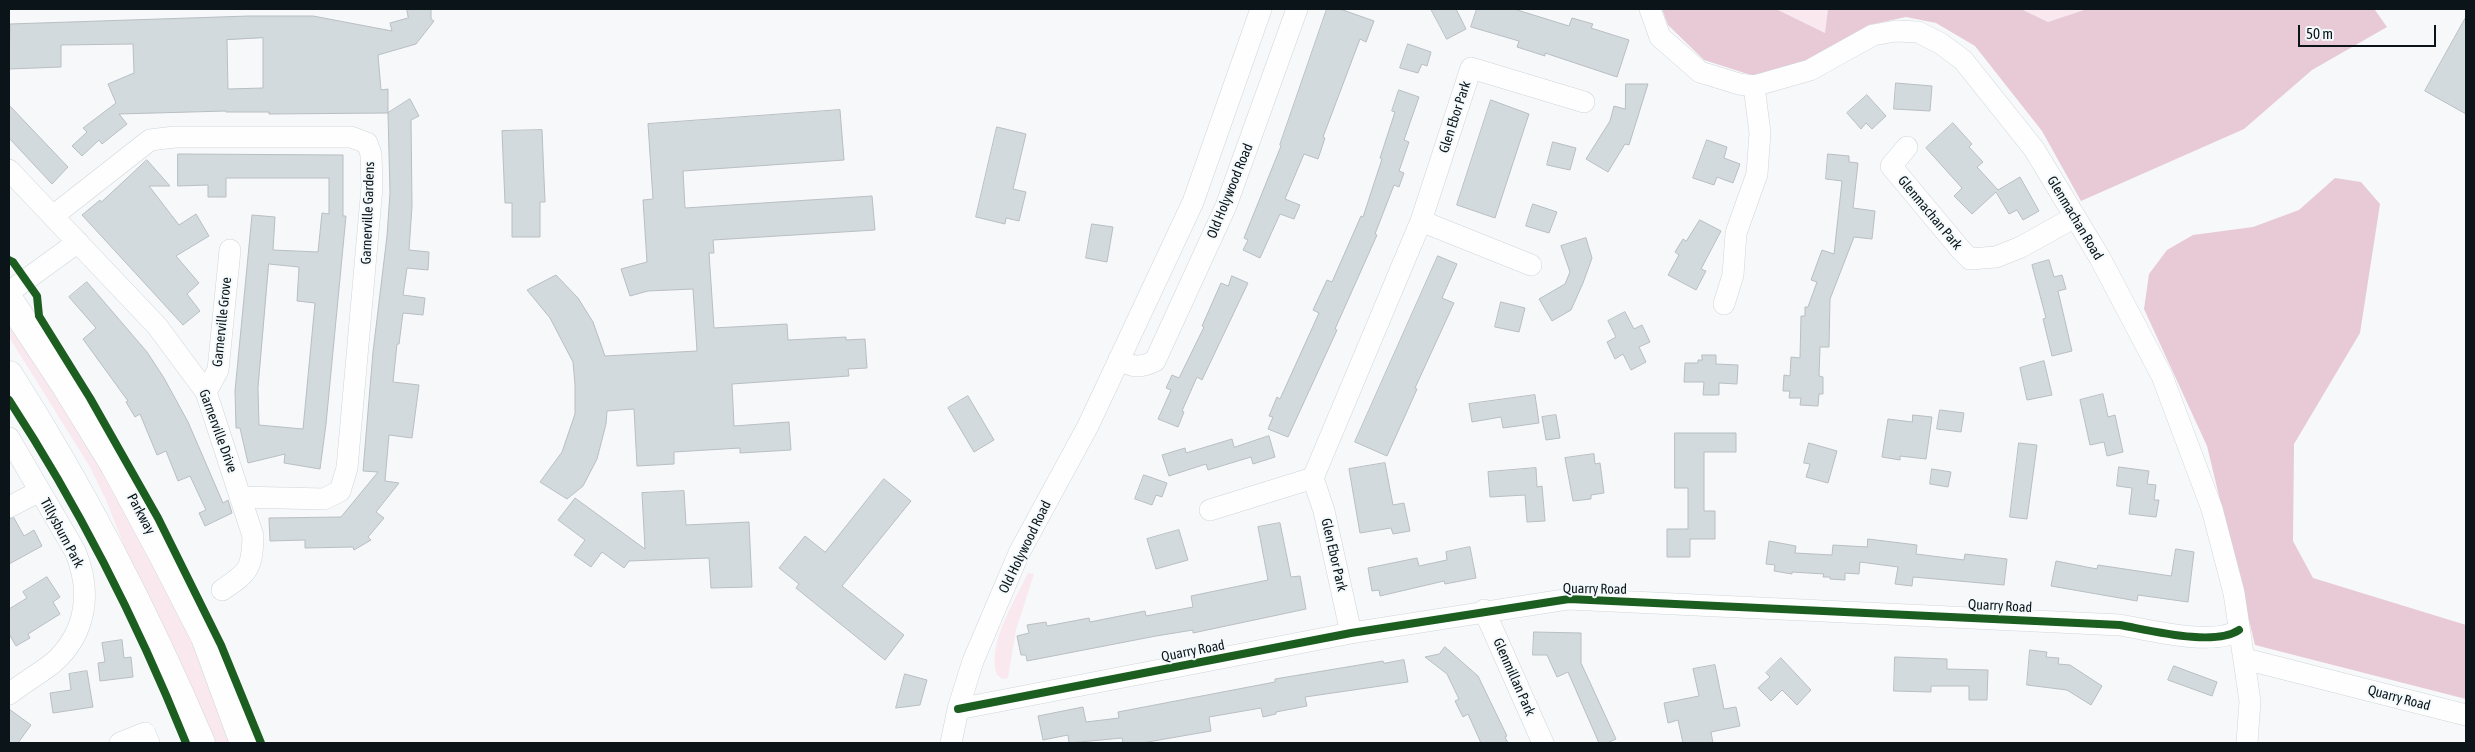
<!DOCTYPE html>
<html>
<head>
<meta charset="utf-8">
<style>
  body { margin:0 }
  #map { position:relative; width:2475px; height:752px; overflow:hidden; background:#f6f8fa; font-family:"Asap Condensed",sans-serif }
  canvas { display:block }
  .frame { position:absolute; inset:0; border:10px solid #0b1519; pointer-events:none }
  .scale { position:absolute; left:2298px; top:25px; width:138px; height:22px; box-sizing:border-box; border:2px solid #0b1519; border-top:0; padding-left:6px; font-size:15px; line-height:18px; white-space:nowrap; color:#0b1519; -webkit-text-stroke:4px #f4f9fc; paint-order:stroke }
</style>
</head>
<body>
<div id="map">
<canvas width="2475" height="752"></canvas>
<div class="frame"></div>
<div class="scale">50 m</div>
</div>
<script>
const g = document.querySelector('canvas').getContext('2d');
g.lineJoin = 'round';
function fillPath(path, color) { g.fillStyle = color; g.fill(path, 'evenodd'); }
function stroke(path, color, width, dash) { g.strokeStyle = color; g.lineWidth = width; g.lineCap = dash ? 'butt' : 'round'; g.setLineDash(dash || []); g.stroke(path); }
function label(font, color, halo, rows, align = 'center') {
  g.font = font + ' "Asap Condensed",sans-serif'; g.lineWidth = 4; g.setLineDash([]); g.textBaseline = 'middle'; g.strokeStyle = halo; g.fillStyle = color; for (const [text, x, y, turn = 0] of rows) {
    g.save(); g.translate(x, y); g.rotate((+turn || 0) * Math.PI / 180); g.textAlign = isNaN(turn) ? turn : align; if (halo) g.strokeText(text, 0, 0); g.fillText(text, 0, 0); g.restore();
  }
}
const green = new Path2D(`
  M1776 9H1828L1825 33Z
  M2021 9H2087L2048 22Z
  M9 324 91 446 202 660 234 743H213L132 566 106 500 90 467 9 337Z
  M1028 573 1034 574 1016 630 1008 678 1003 679 997 675C986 646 1015 600 1028 573Z`);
const forest = new Path2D(`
  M1662 9H1776L1825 33 1828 9H2021L2048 22 2087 9H2363L2375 10 2387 27 2312 70 2244 129 2081 201 2042 131 1975 46 1936 23 1906 17 1869 25 1807 63 1754 76 1704 60 1668 25Z
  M2335 178 2361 182 2380 204 2360 333 2294 444 2293 541 2313 578 2466 625V699L2255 645 2207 446 2144 309 2149 274 2167 250 2193 235 2253 227 2299 210Z`);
const building = new Path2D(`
  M407 9H431V19L434 21 416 44 378 55 381 90 388 89V113L269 114V112H226V111L119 114 127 124 102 144 99 140 82 156 72 146 87 132 83 128 116 103 108 84 134 73 133 44 61 45V67L9 69 10 24 249 16H313L392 31 390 23 408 18ZM263 38V88L228 89 227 40Z
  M1327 9H1340L1374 21 1366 42 1360 39 1323 137 1325 138 1318 159 1304 154 1285 199 1300 205 1294 219 1280 214 1260 258 1243 250 1248 240 1244 238 1281 146 1280 145Z
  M1431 9H1456L1466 29 1447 39Z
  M1477 9H1514L1569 26 1572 18 1593 24 1591 28 1629 40 1617 77 1545 53V56L1517 47 1519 41 1471 27Z
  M2466 17V114L2425 91Z
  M1408 44 1431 52 1427 66 1422 64 1418 73 1400 68Z
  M1896 83 1932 86 1930 111 1894 109Z
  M1626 84H1648L1629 145 1625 144 1608 172 1586 159 1610 121 1614 106 1625 109Z
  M1399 90 1419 97 1404 140 1409 142 1399 171 1404 173 1399 187 1394 185 1375 234 1377 235 1335 329 1337 330 1288 437 1268 429 1273 417 1269 416 1277 397 1280 399 1319 313 1313 310 1327 280 1332 282 1361 216 1363 217 1382 159 1380 158 1395 112 1392 111Z
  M1867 95 1886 116 1872 129 1866 123 1861 129 1847 113Z
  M410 99 419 116 411 120 412 206 409 250 429 252 428 270 407 268 403 295 425 298 423 315 403 313 399 344H397L393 382 419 385 412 438 389 435 385 481 399 483 376 512 384 518 368 537 371 540 354 550 353 547 305 548V540L270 541 269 518 341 517 378 472 363 471 373 352 387 236 390 193 388 113Z
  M1491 100 1529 114 1495 218 1457 205Z
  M9 105 68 167 52 184 9 138Z
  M840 110 844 160 683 171 685 208 872 196 875 230 713 240 714 253H709L714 328 787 324 788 340 846 337V340L865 339 867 368 848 369 849 376 732 384 734 426 789 422 791 450 740 453V448L674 452V464L637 466 634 409 607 411 606 424 597 459 583 486 567 499 540 482 562 452 575 414V385L573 362 550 318 527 290 556 275 578 298 593 322 605 356 697 351 693 289 648 291 630 296 621 269 647 262 643 200 653 199 648 124Z
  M1953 123 1972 144 1969 147 1983 162 1977 167 1998 190 2020 177 2039 211 2023 220 2017 210 2009 214 1996 192 1972 214 1954 196 1962 188 1926 148Z
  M997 127 1026 134 1013 189 1026 192 1019 221 1006 218 1005 224 976 217Z
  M542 130 545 202H540V237H512V203H505L502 131Z
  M1707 140 1727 147 1724 158 1740 164 1733 183 1717 177 1714 185 1693 178Z
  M1553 142 1576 148 1570 170 1547 165Z
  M178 154 343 155V216H346L326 424 320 469 284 463 285 454 248 463 240 428H236L235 391 252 215 275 217 273 250 318 252 322 213 329 214V178H226V197H208V185L178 186ZM269 264 299 267 297 301 315 303 303 429 259 425 258 388Z
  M1828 154 1849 156V162L1858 163 1853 208 1875 211 1872 239 1854 237 1830 299 1829 347H1820L1819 376 1823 377V394H1819L1818 406 1800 405 1801 398H1789L1790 391H1783L1784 375 1790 376 1791 357 1800 358 1801 316H1805V307H1808L1817 282 1811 280 1822 250 1834 254 1842 181 1826 179Z
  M147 160 170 186H149L179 225 196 214 209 236 176 256 199 283 187 294 200 311 183 325 82 215 100 200 101 202Z
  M1533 204 1557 212 1549 233 1526 226Z
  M1700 220 1721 231 1701 269 1706 271 1696 290 1668 275 1679 255 1675 252 1683 239 1686 241Z
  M1092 224 1113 227 1107 262 1086 258Z
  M1586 238 1592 258 1583 283 1571 310 1552 321 1539 299 1565 284 1570 272 1561 246Z
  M1438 256 1457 264 1442 298 1454 303 1415 388 1417 389 1387 456 1355 442Z
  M2049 260 2054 277 2062 275 2066 289 2058 291 2072 351 2052 356 2043 319 2046 318 2032 265Z
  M1232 276 1248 283 1202 380 1197 377 1182 411 1184 412 1178 427 1158 419 1171 390 1166 388 1172 375 1179 378 1204 327 1202 326 1221 283 1228 286Z
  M87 282 147 352 164 378 188 422 223 503 228 500 232 513 205 526 199 513 206 510 190 476 178 481 166 451 157 455 140 414 135 417 126 402 128 401 83 339 96 328 69 297Z
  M1501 302 1525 308 1519 332 1495 327Z
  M1625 312 1634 329 1642 325 1650 342 1639 347 1646 362 1631 370 1623 354 1615 359 1607 342 1616 337 1608 321Z
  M1702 355H1716V364L1738 365 1737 384 1719 383V395H1703L1704 382H1684L1685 363H1698V360H1702Z
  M2044 361 2052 395 2027 400 2020 368Z
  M2103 394 2108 417 2115 415 2123 452 2107 456 2104 442 2090 445 2080 400Z
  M1535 395 1539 423 1503 428 1501 417 1472 422 1469 404Z
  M968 396 994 440 974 452 948 408Z
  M1940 410 1964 413 1961 432 1937 429Z
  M1556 415 1560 438 1546 440 1542 417Z
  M1913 415 1932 417 1926 459 1900 456V460L1882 457 1888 419 1912 422Z
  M1675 433H1736V452H1704V511H1715V539H1690V557H1667V529H1688V488H1675Z
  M1269 436 1275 457 1253 464 1251 457 1208 470 1206 464 1169 476 1162 455 1185 448 1186 453 1232 439 1234 447Z
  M1809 443 1837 451 1828 483 1806 477 1810 464 1804 463Z
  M2019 443 2037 445 2027 519 2010 517Z
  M1594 454 1595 464 1600 463 1604 493 1591 495V499L1573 501 1565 458Z
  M1385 463 1393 505 1404 503 1410 531 1393 534 1391 528 1360 533 1349 469Z
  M2119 467 2149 471 2147 484 2156 485 2154 500H2159L2156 517 2129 514 2132 488 2117 486Z
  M1536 468 1537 487 1542 486 1545 521 1527 522 1525 495 1490 497 1488 472Z
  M1932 469 1951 472 1948 487 1930 484Z
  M1144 475 1167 483 1162 497 1156 495 1152 505 1135 499Z
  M884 479 911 501 842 586 904 635 885 660 796 588 799 584 779 568 805 536 825 552Z
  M684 491 686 525 749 522 752 587 711 588 709 558 629 561 624 568 602 552 591 567 574 555 585 540 558 520 575 498 645 549 642 493Z
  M14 518 24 536 34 530 42 546 9 564V519Z
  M1280 523 1291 577 1300 576 1306 609 1193 633V630L1156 636 1027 661 1026 655H1021L1017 636 1029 633 1027 625 1046 622 1047 626 1089 618 1090 622 1145 611 1146 616 1193 607 1191 596 1268 580 1258 527Z
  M1179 530 1188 560 1156 569 1147 539Z
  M1868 539 1917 545 1916 554 1964 560 1965 554 2007 559 2004 585 1913 577 1912 586 1895 584 1898 567 1860 562 1859 574 1845 573V580L1830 579V577H1823L1824 574 1792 572V574L1774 571 1775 565 1766 564 1769 541 1796 546 1795 553 1832 555 1833 545 1867 547Z
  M1470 547 1476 578 1445 584 1444 581 1380 596 1379 590 1372 591 1368 568 1417 558 1419 566 1447 560 1446 552Z
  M2176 549 2194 552 2188 602 2138 595 2137 601 2051 586 2056 561 2097 569 2098 565 2171 576Z
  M47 577 60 597 53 602 60 614 28 634 30 638 16 646 9 634V609L27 598 23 592Z
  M1534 632 1581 633V663L1616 739 1607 743H1599L1568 672 1557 677 1547 655H1533Z
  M122 640 124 658 131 657 133 677 100 681 98 663 105 662 102 643Z
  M1445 647 1478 676 1507 736 1505 737 1508 743H1481L1468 714 1463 717 1455 701 1459 699 1447 674 1425 657 1439 654Z
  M2030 650 2047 652 2046 657 2059 658 2058 664 2070 665 2102 686 2091 705 2067 690 2027 685Z
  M1895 657 1947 659V669L1988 670 1987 700H1969V686H1931V692L1894 691Z
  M1781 658 1811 690 1797 705 1782 690 1771 701 1758 688 1770 677 1766 673Z
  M1404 660 1408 682 1305 697 1307 706 1276 712V714L1263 717 1261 708 1209 717 1211 731 1142 743H1123L1122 738 1069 743 1068 735 1043 740 1038 716 1083 707 1086 722 1119 718 1118 712 1275 682V679L1383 661 1384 663Z
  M1715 665 1724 709 1736 707 1740 726 1711 732 1713 743H1683L1678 720 1668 723 1664 703 1699 696 1693 669Z
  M2174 666 2217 682 2212 696 2168 680Z
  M87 671 93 707 53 713 50 693 71 690 69 674Z
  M905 674 927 680 920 705 896 708Z
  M9 709 31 725 18 743H9Z`);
const minor = new Path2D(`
  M1650 9 1660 37 1700 72 1739 84 1754 86 1810 70 1873 35 1896 31 1918 32 1940 43 1963 60 2034 149 2100 258 2162 376 2212 509 2234 593 2250 701 2247 743
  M1907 147 1891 166 1961 250 1970 259 1996 257 2021 247 2075 217
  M9 170 157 326 206 392 253 536C252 569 249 572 222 590
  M53 216 150 140 175 137H351L367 143 371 154 372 187 347 468 340 491 324 499 241 497
  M1421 221 1531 265
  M9 292 78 242
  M1724 304 1733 275 1736 233 1757 174 1760 133 1754 86
  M1119 359C1133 368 1140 368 1155 361L1226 206 1297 9
  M206 392 218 370 230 250
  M9 438 75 551C92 591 87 633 53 663 39 674 23 683 9 694
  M9 507 40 491
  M1210 510 1313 478
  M1484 610 1543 743
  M1351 633 1324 511 1313 478 1421 221 1471 68 1584 102
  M2245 659 2466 715
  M958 709 1351 633 1569 599 2120 625C2149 630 2214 647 2239 630
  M120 743 145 733 149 743
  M951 743 958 709 973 661 1019 553 1088 426 1193 202 1261 9`);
const highway = new Path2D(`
  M9 300 64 383 115 466 165 559 205 637 244 743
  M9 375C83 491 147 616 201 743`);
const cycleway = new Path2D(`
  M9 260 13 262 37 296 39 316 90 398 158 518 221 645 261 743
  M9 400C79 507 138 624 186 743
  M958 709 1351 633 1569 599 2120 625C2149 630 2214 647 2239 630`);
const streetNames = [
  ["Glen Ebor Park",1455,117,-72],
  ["Old Holywood Road",1230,191,-68],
  ["Garnerville Gardens",368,213,-88],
  ["Glenmachan Park",1930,213,50],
  ["Glenmachan Road",2075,218,59],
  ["Garnerville Grove",222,322,-84],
  ["Garnerville Drive",218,431,70],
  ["Parkway",141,514,62],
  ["Tillysburn Park",62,533,62],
  ["Old Holywood Road",1025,547,-64],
  ["Glen Ebor Park",1334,555,77],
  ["Quarry Road",1595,589,1],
  ["Quarry Road",2000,606,3],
  ["Quarry Road",1193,651,-11],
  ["Glenmillan Park",1514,677,66],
  ["Quarry Road",2399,698,15]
];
fillPath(green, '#fae8ef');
fillPath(forest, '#e7cad5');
fillPath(building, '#d3dadd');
stroke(building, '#b8bec2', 1);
stroke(minor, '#cfd6da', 22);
stroke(highway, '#cfd6da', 29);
stroke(minor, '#fefefe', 21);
stroke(highway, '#fefefe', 28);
stroke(cycleway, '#1b5e20', 8);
label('14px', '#0b1519', '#f4f9fc', streetNames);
</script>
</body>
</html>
